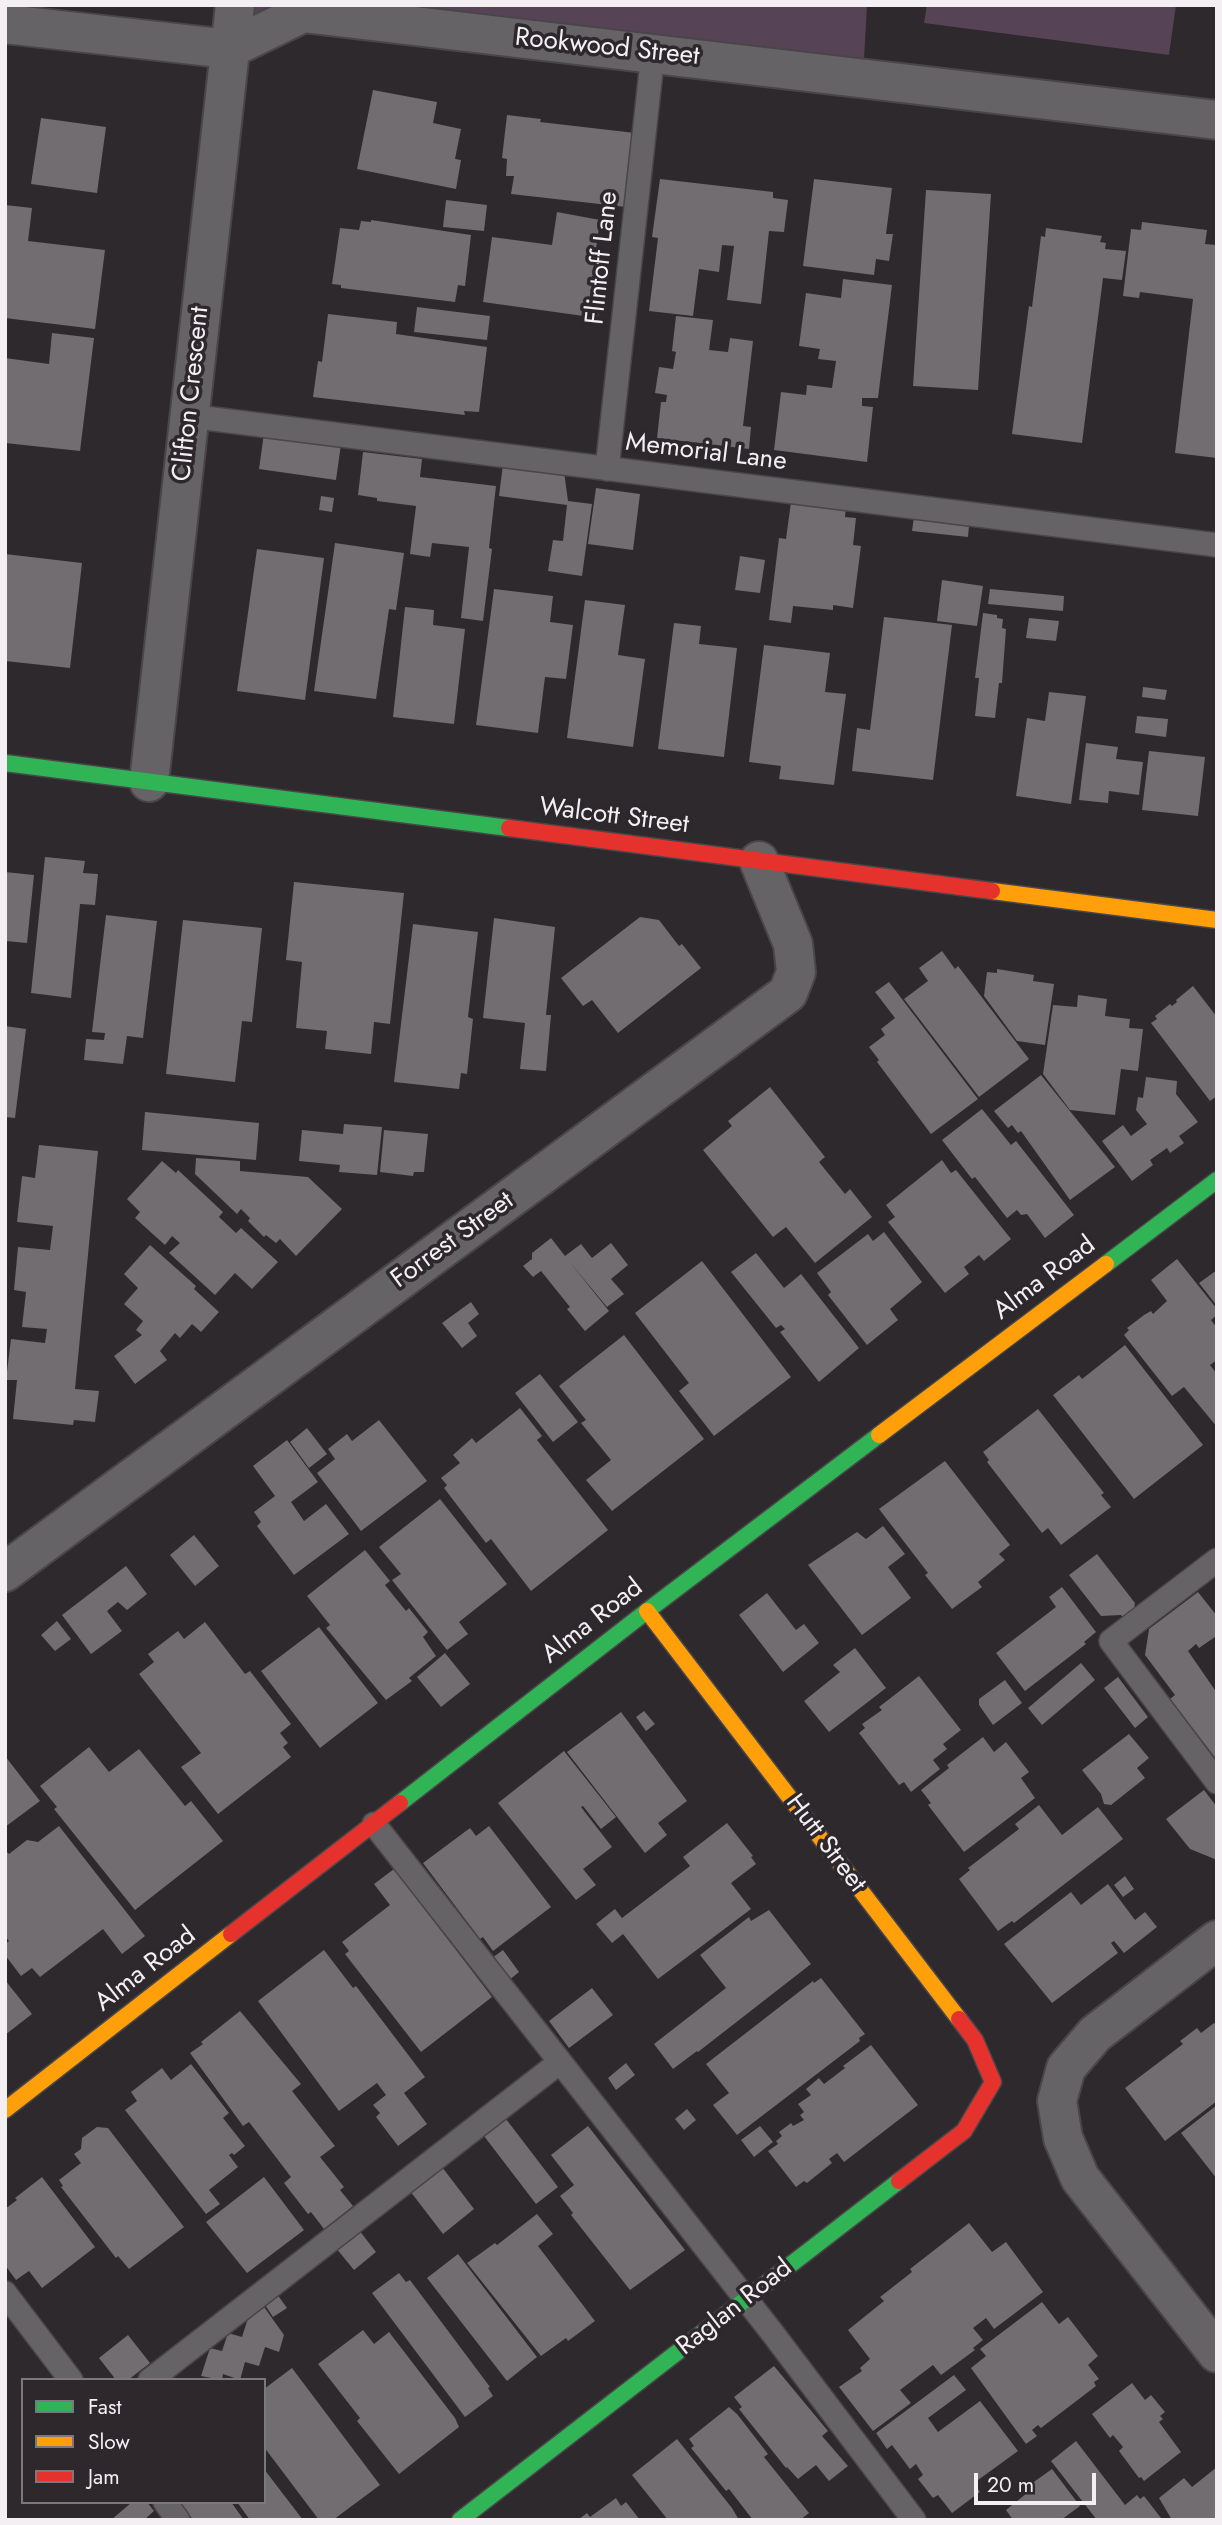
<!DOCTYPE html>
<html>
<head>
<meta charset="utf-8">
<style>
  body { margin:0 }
  #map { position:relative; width:1222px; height:2525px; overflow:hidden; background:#2d292c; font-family:Jost,sans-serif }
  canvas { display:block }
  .frame { position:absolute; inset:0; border:7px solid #f3eff3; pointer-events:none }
  .legend { position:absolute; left:21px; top:2378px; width:245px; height:126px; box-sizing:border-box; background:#2e282d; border:2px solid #7d787c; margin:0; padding:9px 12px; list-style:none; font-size:21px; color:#f3eff3 }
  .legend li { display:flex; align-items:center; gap:14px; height:35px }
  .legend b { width:35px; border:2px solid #7d787c }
  .scale { position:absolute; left:974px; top:2473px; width:122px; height:32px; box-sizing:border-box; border:4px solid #f3eff3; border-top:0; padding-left:9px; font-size:21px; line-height:24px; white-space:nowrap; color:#f3eff3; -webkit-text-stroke:5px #2e282d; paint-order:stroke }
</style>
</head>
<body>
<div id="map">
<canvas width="1222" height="2525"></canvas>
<div class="frame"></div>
<ul class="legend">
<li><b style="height:9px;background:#30b455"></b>Fast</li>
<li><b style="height:9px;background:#ff9f0a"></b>Slow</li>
<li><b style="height:9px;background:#e5322d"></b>Jam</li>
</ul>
<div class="scale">20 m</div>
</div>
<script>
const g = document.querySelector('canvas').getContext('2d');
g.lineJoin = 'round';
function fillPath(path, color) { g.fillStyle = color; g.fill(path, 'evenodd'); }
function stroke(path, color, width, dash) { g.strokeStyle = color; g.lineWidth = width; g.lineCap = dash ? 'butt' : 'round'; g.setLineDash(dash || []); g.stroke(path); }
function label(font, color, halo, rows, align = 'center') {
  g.font = font + ' Jost,sans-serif'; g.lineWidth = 7; g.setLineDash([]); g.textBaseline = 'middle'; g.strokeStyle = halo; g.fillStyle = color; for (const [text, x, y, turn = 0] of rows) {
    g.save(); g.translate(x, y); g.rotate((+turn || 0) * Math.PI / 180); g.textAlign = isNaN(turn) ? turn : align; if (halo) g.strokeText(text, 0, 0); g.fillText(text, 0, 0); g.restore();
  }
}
const green = new Path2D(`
  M235 5H867L863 78 232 23Z
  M927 5H1176L1169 55 924 23Z`);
const building = new Path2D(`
  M373 90 437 102 433 123 461 129 455 159 461 160 456 189 357 169Z
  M507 115 541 119 540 122 635 133 626 207 511 194 514 176H506L507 159 502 158Z
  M41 118 106 127 97 193 31 184Z
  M660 179 773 192V198L788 200 784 232 769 231 761 304 727 300 734 246 722 245 719 272 699 269 693 316 649 311 658 238 652 237Z
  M814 179 892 188 886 234H893L889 261 876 259 874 275 803 266Z
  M926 190 991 194 978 390 913 386Z
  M446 200 487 205 484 231 443 227Z
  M5 205 32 208 28 241 105 250 95 329 5 318Z
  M557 212 600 220 596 249 604 251 599 284H602L598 318 483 302 492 237 552 245Z
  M371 220 471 235 465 286 458 285 455 302 341 288V285L332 284 340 228 359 230 361 221 371 222Z
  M1142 222 1207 230 1205 244 1217 245V458L1175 453 1193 299 1140 292 1139 298 1123 296 1131 229 1141 230Z
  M1046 228 1102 236 1100 242 1106 243 1105 249 1126 251 1122 280 1103 278 1082 443 1012 434 1029 306 1032 307 1041 236 1045 237Z
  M843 279 892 285 878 398H862V406L873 407 867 462 774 450 781 392 806 395 807 385 832 388 836 361 818 359 820 349 799 346 806 293 841 298Z
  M417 307 490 316 487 340 414 332Z
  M328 314 397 322 396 334 487 347 479 412 464 411 465 415 313 397 318 361 322 362Z
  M676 316 713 320 709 350 728 352 730 338 753 341 743 426 751 427 749 449 657 438 661 402H666L667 395 655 393 659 367 673 369 676 352 672 351Z
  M52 333 94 338 80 451 5 443V358L49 364Z
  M265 426 342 437 336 480 259 469Z
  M363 452 422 459 420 477 496 486 489 548 492 549 483 621 461 618 469 547 432 543 430 557 410 554 416 506 377 501V498L358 495Z
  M504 456 563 464 568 501 592 504 582 576 548 571 553 540 563 541 567 505 499 496Z
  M596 488 640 494 633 550 588 544Z
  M792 495 846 506 845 517 856 518 853 545 861 546 853 608 833 605V610L793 606 791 623 769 620 779 538 786 539Z
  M321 496 334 498 332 512 319 510Z
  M915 509 970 515 968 537 912 531Z
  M335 543 404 553 396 610 389 609 376 699 314 691Z
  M257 549 324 558 305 700 237 691Z
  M5 554 82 563 70 668 5 661Z
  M740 556 765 560 760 593 735 590Z
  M942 580 983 586 977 626 937 621Z
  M494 589 553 596 550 622 573 625 566 679 545 677 538 733 476 725Z
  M990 589 1064 596 1063 611 988 604Z
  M585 600 625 605 618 655 645 659 633 747 567 738Z
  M405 607 434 610 433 625 465 629 454 724 393 717Z
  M983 613 997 615V618L1003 619 1002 628 1006 629 1002 683H999L995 718 975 716 979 678H975Z
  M884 617 952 625 933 780 852 771 857 728 870 730Z
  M1029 618 1059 621 1056 641 1026 638Z
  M674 623 701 626 699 644 737 648 724 757 658 749Z
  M764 645 830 653 825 692 846 694 834 785 779 779 781 766 749 762Z
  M1143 687 1167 690 1165 700 1142 697Z
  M1049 692 1086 696 1071 804 1016 796 1027 718 1045 721Z
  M1137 716 1168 719 1166 737 1135 733Z
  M1086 743 1118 747 1116 759 1143 762 1139 795 1109 791 1108 803 1079 800Z
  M1149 751 1205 757 1198 816 1142 810Z
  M45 857 85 861 83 873 98 874 95 905 80 904 71 998 31 993Z
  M5 872 34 875 27 943 5 941Z
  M294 882 404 893 390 1024 374 1022 371 1054 325 1049 327 1031 296 1028 302 962 286 960Z
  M106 915 157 921 143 1038 127 1036 123 1064 84 1060 86 1039 104 1040 105 1033 92 1032Z
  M640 917 659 920 679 946 682 944 701 968 618 1033 592 1000 583 1006 561 978Z
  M494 918 555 927 546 1015H551L546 1071 520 1069 525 1023 483 1018Z
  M183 920 262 928 252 1022 242 1021 235 1082 166 1074Z
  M413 924 478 932 468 1017 473 1019 467 1074 461 1073 459 1089 394 1082Z
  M942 951 955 969 958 966 1029 1059 979 1097 904 999 928 981 919 968Z
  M997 969 1034 975 1033 981 1054 984 1045 1045 1017 1041 984 996 987 972 997 973Z
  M889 982 978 1099 931 1134 877 1062 879 1060 869 1047 885 1035 881 1029 895 1018 875 992Z
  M1193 986 1217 1017V1096L1210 1101 1151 1023 1157 1019 1155 1016 1170 1004 1172 1006 1177 1002 1176 1000Z
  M1078 995 1107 999 1105 1016 1130 1019 1129 1028 1143 1029 1138 1071 1121 1069 1115 1115 1070 1110 1043 1074 1053 1005 1077 1007Z
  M5 1026 26 1029 15 1118 5 1117Z
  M1041 1075 1115 1167 1070 1200 1021 1131 1018 1133 1012 1125 1008 1128 994 1111Z
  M1146 1077 1177 1081 1176 1094 1198 1122 1179 1136 1184 1143 1170 1153 1167 1148 1150 1160 1153 1165 1132 1181 1102 1141 1123 1125 1131 1136 1147 1124 1136 1110 1138 1097 1143 1098Z
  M770 1087 825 1157 819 1162 845 1194 850 1189 872 1217 815 1263 786 1227 773 1237 703 1150 732 1126 728 1121Z
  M982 1109 1011 1145 1016 1141 1074 1215 1045 1238 1027 1214 1021 1215 1017 1210 1007 1218 975 1177 972 1179 942 1140Z
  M145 1112 259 1123 256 1160 142 1150Z
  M344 1124 382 1127 377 1175 339 1172 340 1165 299 1161 302 1130 343 1134Z
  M384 1130 428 1134 424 1172H414L413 1176 380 1172Z
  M39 1145 98 1151 75 1389 99 1391 95 1422 74 1420 73 1425 13 1419 17 1380H6L11 1339 45 1343 47 1329 22 1327 26 1292 14 1290 18 1247 50 1250 53 1226 17 1222 22 1176 35 1178Z
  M196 1158 240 1161V1171L308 1177 342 1209 296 1256 280 1239 276 1243 266 1235 264 1237 248 1221 250 1218 241 1209 237 1214 195 1174Z
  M942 1160 951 1173 956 1170 1011 1239 984 1261 979 1255 964 1267 969 1274 945 1293 888 1222 895 1217 886 1205Z
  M162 1161 176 1173 178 1170 223 1212 219 1217 236 1233 241 1228 278 1262 252 1289 235 1273 215 1295 169 1253 180 1243 172 1236 165 1245 135 1218 140 1212 127 1199Z
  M884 1232 922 1282 890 1309 898 1320 867 1345 828 1295 831 1292 817 1273 868 1234 873 1241Z
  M551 1238 565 1256 581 1244 592 1258 611 1243 628 1265 611 1279 624 1294 607 1307 569 1261 609 1311 585 1331 567 1309 570 1307 541 1271 533 1277 523 1266 532 1259V1253Z
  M150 1245 196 1286 194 1289 219 1312 201 1332 192 1324 180 1338 175 1333 160 1351 167 1360 135 1384 114 1356 142 1335 136 1330 143 1321 124 1304 138 1288 124 1274Z
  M756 1253 784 1288 801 1274 859 1348 819 1382 780 1332 785 1329 781 1325 776 1328 731 1272Z
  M1177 1259 1217 1309V1315L1211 1320 1217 1328V1360L1210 1365 1217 1374V1427L1184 1387 1172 1396 1124 1335 1129 1330 1127 1328 1144 1315 1151 1311 1153 1314 1167 1301 1151 1280Z
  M702 1261 791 1377 714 1436 679 1391 689 1383 635 1313Z
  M1217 1270V1306L1199 1283Z
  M471 1302 479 1314 468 1323 477 1336 462 1348 442 1323Z
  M624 1335 704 1439 612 1511 586 1480 611 1460 581 1423 586 1420 559 1386Z
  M1125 1345 1203 1445 1134 1499 1053 1395 1079 1375 1082 1379Z
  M540 1374 578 1422 553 1442 515 1393Z
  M520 1408 542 1436 537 1440 608 1530 531 1591 491 1539 486 1543 444 1488 447 1485 441 1478 460 1463 453 1455 472 1438 476 1443Z
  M1038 1409 1104 1493 1101 1495 1111 1507 1061 1545 1048 1528 1042 1533 987 1462 989 1460 983 1452Z
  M379 1420 427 1481 361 1531 317 1473 335 1459 328 1449 347 1434 352 1441Z
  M307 1428 327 1454 309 1468 290 1442Z
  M287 1440 318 1482 291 1502 304 1521 326 1504 349 1534 294 1575 257 1526 261 1522 254 1512 275 1496 253 1466Z
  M945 1461 1010 1545 999 1554 1005 1560 978 1582 982 1587 952 1609 925 1575 928 1573 879 1509Z
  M440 1499 507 1584 459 1622 468 1634 447 1650 392 1580 401 1574 379 1547Z
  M883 1526 905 1554 888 1567 911 1598 862 1635 808 1565 857 1532 866 1539Z
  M194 1535 219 1566 195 1586 170 1555Z
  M365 1550 390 1581 385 1585 406 1611 409 1608 428 1632 423 1637 436 1656 409 1678 412 1681 386 1700 326 1628 330 1625 307 1596Z
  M1097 1554 1135 1603 1133 1615 1126 1621 1121 1615 1101 1616 1069 1575Z
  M126 1566 147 1594 127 1610 118 1602 107 1611 122 1631 91 1654 62 1615Z
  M1062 1587 1096 1632 1084 1642 1086 1644 1025 1691 996 1653 1056 1607 1049 1597Z
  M1198 1592 1217 1616V1639L1215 1637 1199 1648 1196 1644 1188 1651 1217 1693V1760L1170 1699 1175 1695 1145 1655 1149 1629Z
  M767 1593 796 1630 804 1624 819 1643 783 1672 739 1615Z
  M57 1621 71 1639 55 1651 41 1635Z
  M205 1622 245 1674 250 1671 291 1724 280 1733 288 1743 283 1747 291 1757 218 1814 181 1767 201 1753 139 1674 154 1662 148 1654 178 1631 184 1639Z
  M319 1627 378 1703 320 1748 261 1671Z
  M855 1648 886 1688 829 1732 804 1701 840 1672 833 1665Z
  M445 1653 470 1684 441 1707 417 1677Z
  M1081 1663 1095 1680 1042 1725 1028 1708Z
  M919 1676 961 1730 943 1744 947 1749 933 1760 940 1769 911 1792 904 1782 899 1785 859 1733 865 1728 862 1724 882 1710 879 1707Z
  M1118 1677 1148 1717 1135 1728 1104 1688Z
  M1005 1680 1022 1703 993 1725 979 1705V1699Z
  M644 1711 655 1724 646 1731 636 1717Z
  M621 1712 687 1801 658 1823 667 1835 645 1853 567 1752Z
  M1129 1734 1149 1758 1137 1768 1145 1778 1111 1805 1104 1804 1101 1794 1082 1770Z
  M983 1737 994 1752 1006 1742 1029 1772 1021 1778 1035 1798 964 1852 928 1805 931 1803 921 1790 949 1768 947 1765Z
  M89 1747 109 1772 139 1749 185 1806 191 1801 223 1841 135 1910 54 1809 57 1807 40 1786Z
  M564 1751 616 1817 601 1829 583 1806 581 1807 612 1847 583 1869 596 1885 576 1900 498 1803Z
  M5 1756 40 1801 5 1827Z
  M1204 1790 1217 1807V1860L1190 1849 1166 1819Z
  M1039 1805 1062 1835 1098 1807 1123 1839 1014 1923 1012 1921 998 1931 959 1879 970 1870 968 1868 1019 1829 1015 1824Z
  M727 1823 753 1856 751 1857 756 1864 731 1883 751 1909 658 1979 623 1934 612 1943 596 1924 615 1909 622 1918 690 1866 683 1857Z
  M59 1826 145 1936 122 1954 103 1929 40 1977 32 1968 21 1976 5 1955V1944L9 1941 5 1936V1850L9 1854 27 1840 38 1842Z
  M489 1826 551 1907 493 1951 483 1937 480 1939 423 1863 470 1828 476 1836Z
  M394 1869 492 1997 421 2052 345 1954 349 1951 342 1942 390 1905 374 1884Z
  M1125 1876 1134 1889 1123 1897 1114 1885Z
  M1108 1884 1135 1920 1145 1912 1157 1927 1124 1953 1114 1941 1111 1943 1118 1953 1052 2003 1004 1944 1071 1892 1081 1905Z
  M769 1910 811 1964 698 2052 697 2051 673 2069 654 2044 726 1988 700 1955 749 1917 751 1921Z
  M324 1950 353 1988 356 1986 425 2077 404 2093 427 2124 398 2146 376 2117 380 2113 373 2105 386 2095 377 2083 339 2111 258 2001Z
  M503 1950 519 1972 508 1981 492 1958Z
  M821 1978 865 2034 859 2038 860 2041 737 2135 713 2105 729 2093 706 2064 813 1981 814 1983Z
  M5 1980 32 2014 5 2035Z
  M592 1988 613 2015 569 2048 549 2021Z
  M240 2011 301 2084 292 2091 335 2146 320 2157 344 2187 340 2190 353 2206 324 2229 311 2212 308 2214 284 2183 291 2177 249 2122 243 2126 190 2053 203 2044 201 2042Z
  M1214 2023 1217 2026V2101L1165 2141 1125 2088 1183 2044 1180 2041 1197 2028 1201 2033Z
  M871 2045 918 2105 844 2162 837 2153 829 2159 832 2163 807 2183 804 2181 796 2187 768 2151 778 2144 776 2141 782 2136 779 2132 791 2123 793 2126 804 2120 800 2115 804 2112 798 2104 811 2095 806 2089 819 2078 824 2084 845 2068 843 2066Z
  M626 2063 635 2075 616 2090 608 2078Z
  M191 2064 229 2113 223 2118 245 2146 234 2155 232 2153 229 2155 238 2167 209 2190 220 2204 206 2214 125 2110 137 2101 131 2092 162 2068 171 2080Z
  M1217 2105V2179L1181 2133Z
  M687 2109 696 2120 684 2130 675 2119Z
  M506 2119 558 2187 536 2204 484 2136Z
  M588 2126 685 2250 630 2290 571 2215 573 2213 560 2196 574 2185 551 2155Z
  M760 2126 773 2142 754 2157 741 2140Z
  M97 2127 108 2128 184 2227 129 2269 118 2256 116 2258 61 2187 63 2186 59 2180 81 2163 74 2154 81 2149 82 2138Z
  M442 2167 474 2209 443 2234 410 2191Z
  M42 2177 95 2247 42 2288 29 2271 16 2280 5 2265V2209L17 2200 15 2198Z
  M264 2177 304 2230 247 2273 206 2222Z
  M537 2214 553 2234 538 2246 595 2321 568 2341 566 2338 541 2356 467 2263 495 2243 497 2245Z
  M969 2223 992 2252 1006 2242 1043 2292 994 2329 986 2318 973 2328 983 2340 973 2348 975 2350 941 2375 933 2365 900 2390 911 2403 873 2431 839 2387 862 2371 860 2368 870 2359 848 2330 884 2301 880 2297 912 2272 910 2269Z
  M359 2230 376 2252 354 2270 336 2248Z
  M458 2254 537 2357 507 2381 427 2278Z
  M399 2273 406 2282 410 2280 490 2387 488 2388 493 2396 465 2417 372 2293Z
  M277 2294 287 2308 273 2317 263 2302Z
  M1042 2302 1059 2324 1068 2317 1098 2356 1088 2365 1099 2379 1094 2382 1096 2386 1041 2428 1038 2425 1032 2430 1037 2436 1026 2444 971 2368 986 2356 980 2349Z
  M262 2304 284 2335 279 2352 265 2347 259 2366 245 2362 240 2380 223 2374 222 2380 201 2376 210 2348 222 2351 228 2333 242 2337 250 2312Z
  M363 2330 374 2344 389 2332 455 2418 459 2427 399 2474 357 2421 360 2418 318 2364Z
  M128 2335 150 2363 128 2380H116L99 2358Z
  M774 2366 828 2431 822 2436 848 2466 829 2481 816 2465 798 2479 787 2467 786 2468 739 2409 742 2407 734 2397Z
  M292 2368 380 2485 333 2520H319L264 2447V2389Z
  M954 2375 966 2390 928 2418 938 2432 980 2401 1018 2451 974 2483 980 2492 952 2513 938 2495 933 2498 918 2479 923 2475 916 2464 910 2469 892 2445 887 2449 876 2433Z
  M1132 2383 1145 2400 1151 2395 1165 2412 1160 2416 1163 2419 1159 2422 1181 2452 1144 2481 1141 2477 1139 2478 1119 2451 1123 2447 1113 2435 1110 2438 1092 2414Z
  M729 2407 737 2414 768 2454 764 2457 809 2513 800 2520H753L729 2489 726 2491 691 2448 694 2446 689 2439Z
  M677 2439 732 2508 739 2520H668L632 2475Z
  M1076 2441 1125 2505 1137 2495 1140 2499 1144 2496 1161 2518 1159 2520H1097L1051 2461Z
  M1217 2467V2520H1172L1159 2498 1184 2478 1192 2487Z
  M264 2469 303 2520H250L237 2502H264Z
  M1052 2469 1080 2506 1061 2520H1013L1006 2510 1027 2493 1024 2489Z
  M616 2498 621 2506 626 2502 640 2520H578L587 2513 590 2517Z
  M132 2502H147L154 2511 144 2520H111Z
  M180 2502H231L244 2520H193Z`);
const lane = new Path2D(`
  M189 416 1217 545
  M607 469 653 53
  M1217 1560 1111 1641 1217 1782
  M374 1824 774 2335 914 2520
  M5 2293 71 2380
  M150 2380 560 2062
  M165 2502 178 2520`);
const street = new Path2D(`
  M5 24 229 49 303 13 1217 120
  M149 782 235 5
  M5 1572 788 993 796 972 793 944 759 861
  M1217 1940 1095 2034 1066 2068 1057 2101 1063 2138 1080 2178 1217 2353`);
const fast = new Path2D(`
  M5 763 509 828
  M1106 1264 1217 1180
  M400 1803 647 1611 879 1435
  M460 2520 899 2181`);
const slow = new Path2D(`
  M992 891 1217 920
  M879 1435 1106 1264
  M647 1611 959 2019
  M5 2110 231 1934`);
const jam = new Path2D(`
  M509 828 992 891
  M231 1934 400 1803
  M899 2181 964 2131 993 2082 975 2040 959 2019`);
const streetNames = [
  ["Rookwood Street",607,48,6],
  ["Flintoff Lane",603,258,-84],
  ["Clifton Crescent",192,394,-84],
  ["Memorial Lane",706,453,7],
  ["Walcott Street",614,817,7],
  ["Forrest Street",453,1241,-36],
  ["Alma Road",1045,1279,-37],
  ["Alma Road",593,1622,-38],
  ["Hutt Street",825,1844,53],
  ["Alma Road",146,1970,-38],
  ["Raglan Road",735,2308,-38]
];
fillPath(green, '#574356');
fillPath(building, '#716d70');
stroke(lane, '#494649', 26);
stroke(street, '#494649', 42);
stroke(fast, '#494649', 19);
stroke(slow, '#494649', 19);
stroke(jam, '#494649', 19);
stroke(lane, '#656365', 23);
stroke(street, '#656365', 38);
stroke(fast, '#30b455', 16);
stroke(slow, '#ff9f0a', 16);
stroke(jam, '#e5322d', 16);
label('26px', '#f3eff3', '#2e282d', streetNames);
</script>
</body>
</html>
